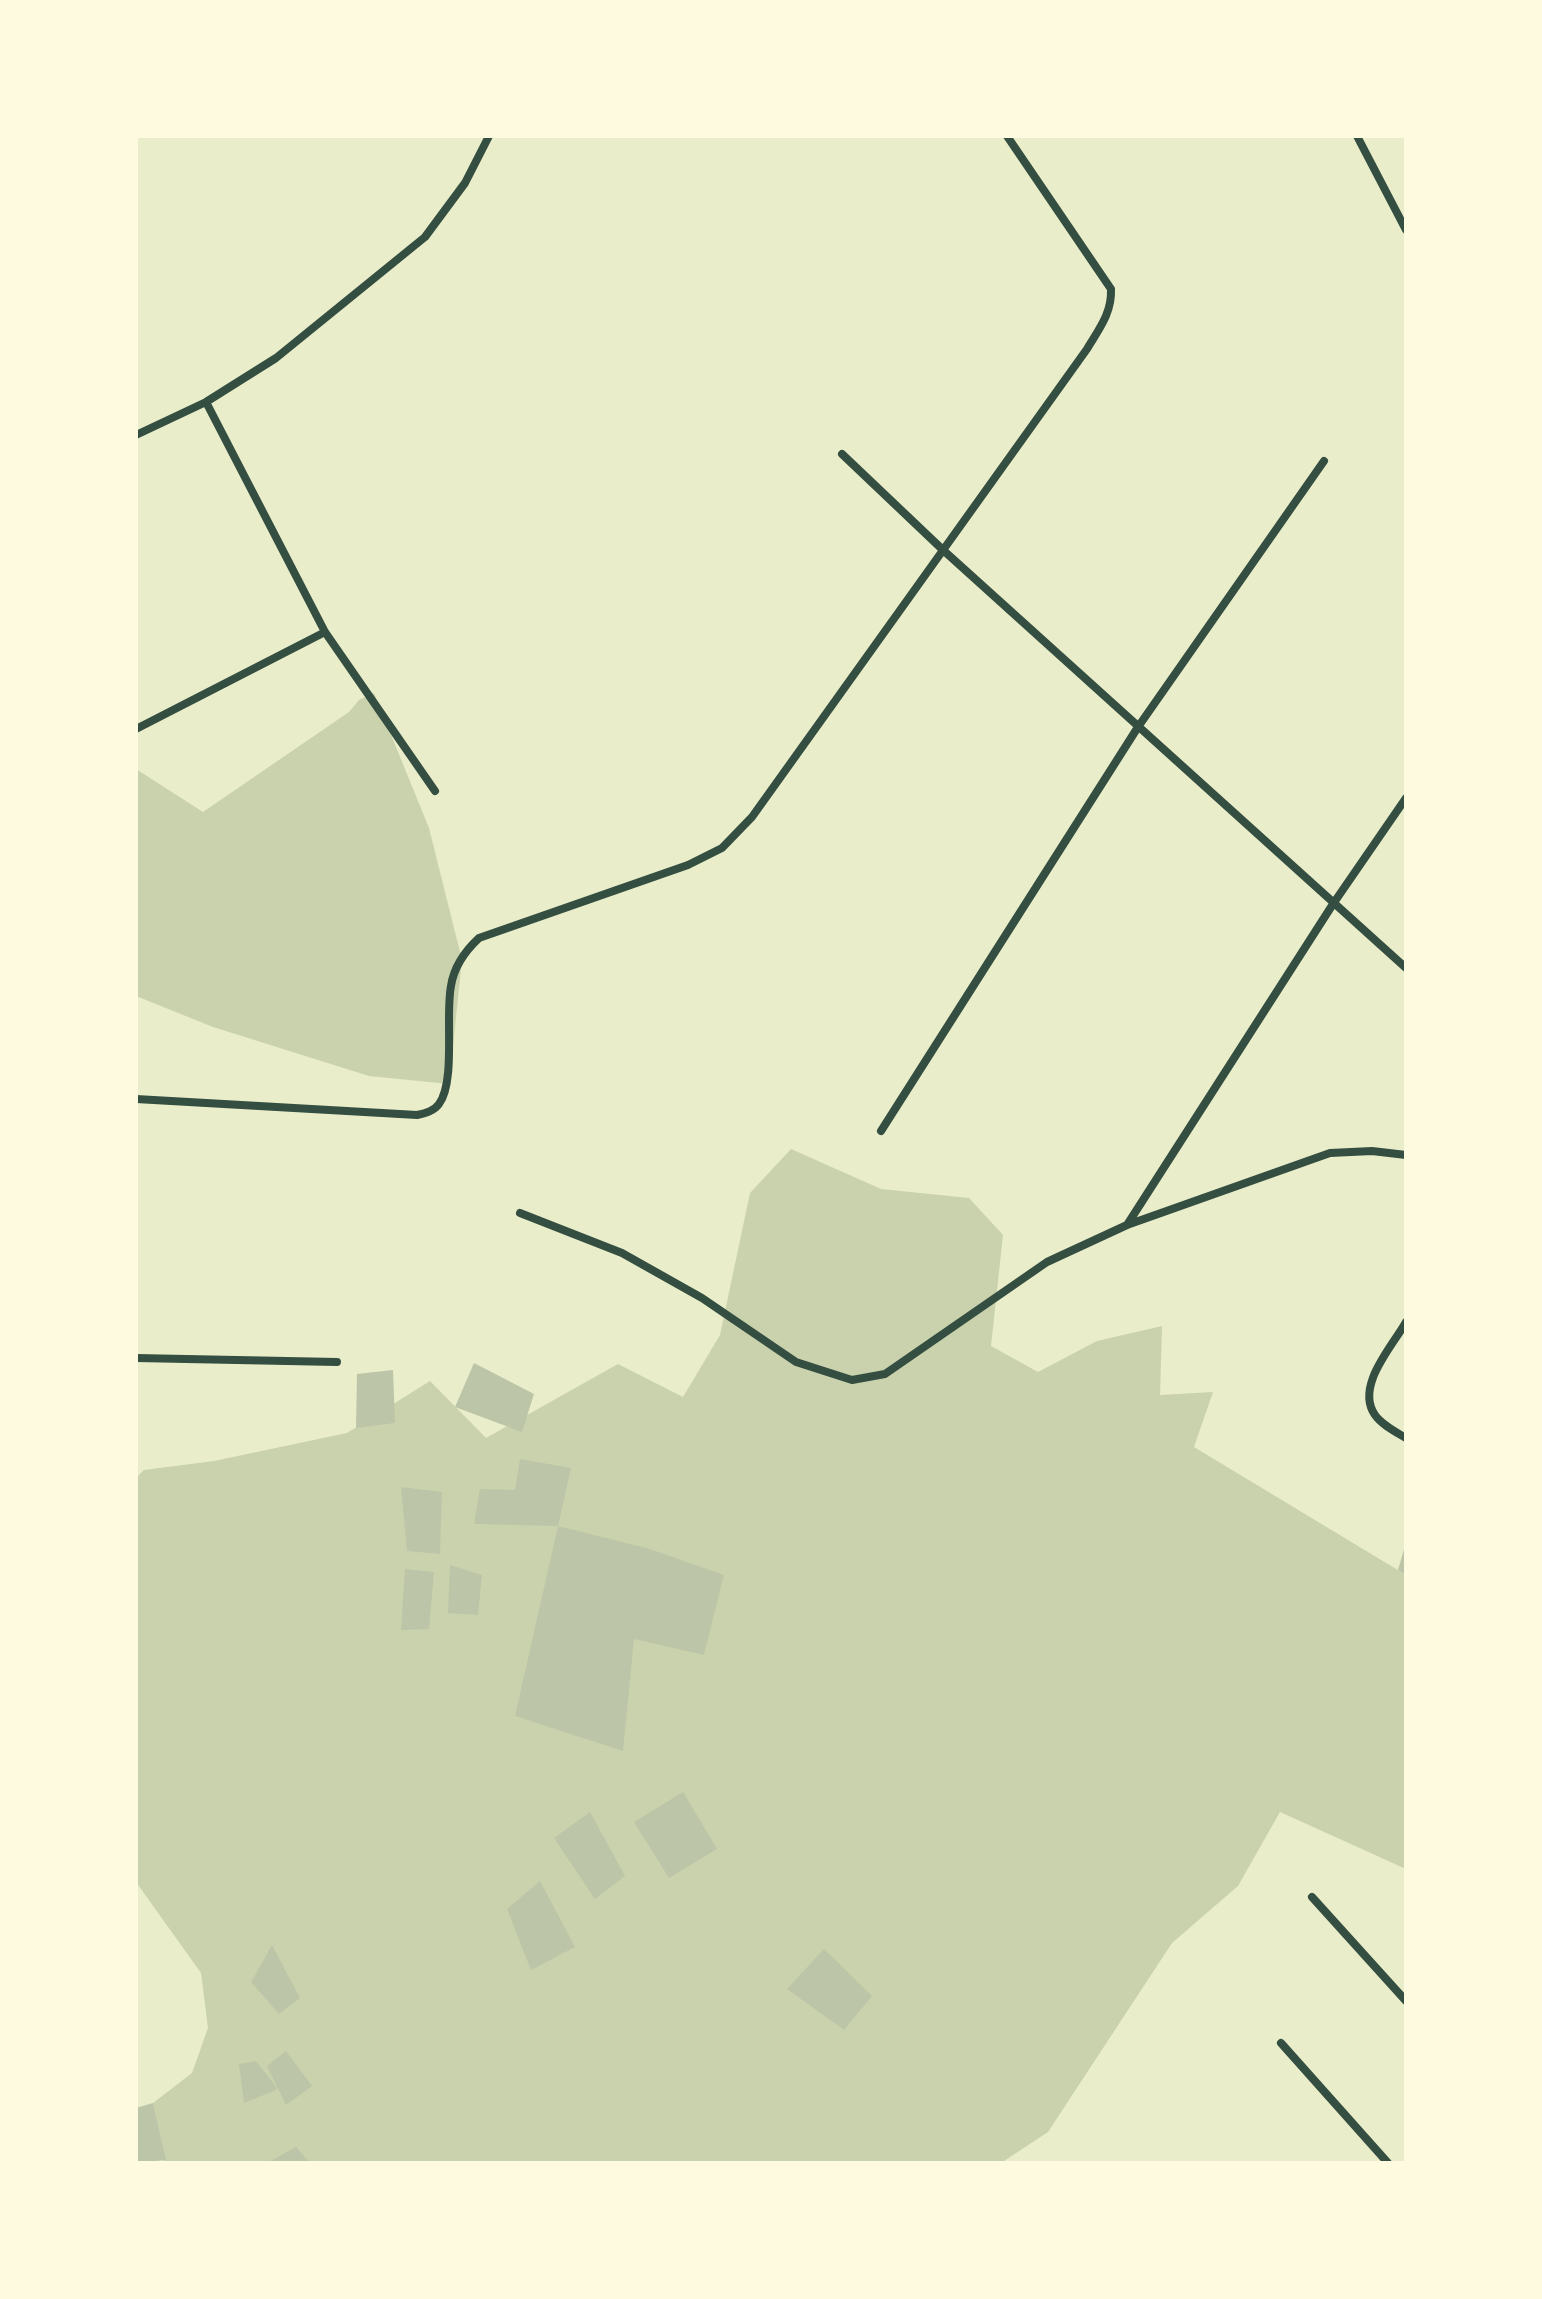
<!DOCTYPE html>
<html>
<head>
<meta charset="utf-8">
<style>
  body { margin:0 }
  #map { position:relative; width:1542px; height:2299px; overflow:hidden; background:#e9edc9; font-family:Raleway,sans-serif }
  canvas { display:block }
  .frame { position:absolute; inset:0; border:138px solid #fefae0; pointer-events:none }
</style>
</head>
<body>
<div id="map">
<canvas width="1542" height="2299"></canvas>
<div class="frame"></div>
</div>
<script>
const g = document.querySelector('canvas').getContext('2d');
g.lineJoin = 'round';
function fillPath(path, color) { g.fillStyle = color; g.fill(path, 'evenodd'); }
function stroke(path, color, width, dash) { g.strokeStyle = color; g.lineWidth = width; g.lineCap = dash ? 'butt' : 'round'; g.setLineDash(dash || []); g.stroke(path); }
const green = new Path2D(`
  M374 693 429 828 462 960 449 1084 369 1076 213 1027 136 996V769L203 812 349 712 359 700Z
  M791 1149 881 1189 969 1198 1003 1235 991 1346 1038 1372 1097 1341 1162 1326 1160 1395 1213 1392 1194 1447 1406 1575V1869L1280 1812 1238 1886 1172 1943 1048 2132 1001 2163H161L165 2159 153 2103 192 2073 208 2028 201 1973 136 1882V1478L144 1470 214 1461 347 1433 430 1381 486 1438 618 1364 683 1397 720 1335 750 1193Z`);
const building = new Path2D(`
  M474 1363 534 1394 522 1432 455 1407Z
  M393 1370 395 1423 356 1428 357 1374Z
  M520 1459 571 1468 558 1526 650 1549 724 1575 704 1655 634 1639 623 1751 515 1716 558 1526 474 1524 480 1489 515 1490Z
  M401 1487 442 1492 440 1554 407 1551Z
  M1405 1546H1406V1575L1398 1570Z
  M450 1565 482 1575 478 1615 448 1613Z
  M405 1569 434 1572 429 1629 401 1630Z
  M683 1792 717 1849 669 1878 634 1822Z
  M590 1812 625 1876 595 1899 554 1838Z
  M540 1881 575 1947 531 1970 507 1909Z
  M272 1945 300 1998 279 2014 251 1982Z
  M824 1949 872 1996 844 2030 787 1989Z
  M286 2051 312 2086 286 2105 267 2066Z
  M256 2061 278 2089 244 2103 239 2064Z
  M153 2103 166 2160 136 2163V2108Z
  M296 2147 310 2163H267Z`);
const minor = new Path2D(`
  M1357 136 1406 230
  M206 402 325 632 435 791
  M136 435 206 402 276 358 425 237 465 183 489 136
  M842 454 943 550 1406 968
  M136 729 325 632
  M136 1099 417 1115C426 1113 434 1111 439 1104 456 1081 445 1015 451 986 454 966 465 951 479 938L688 865 722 848 752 817 1087 349C1099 329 1112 313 1111 289L1007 136
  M881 1131 1138 727 1324 461
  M520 1213 622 1253 702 1298 796 1362 852 1380 885 1374 1047 1262 1127 1225 1330 1153 1372 1151 1406 1155
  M1127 1225 1333 904 1406 798
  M1406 1322C1392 1347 1355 1386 1375 1415 1382 1425 1396 1432 1406 1438
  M136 1358 337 1362
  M1312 1897 1406 2001
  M1281 2043 1388 2163`);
fillPath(green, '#cad2ad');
fillPath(building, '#bcc5a7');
stroke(minor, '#344e41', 8);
</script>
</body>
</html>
